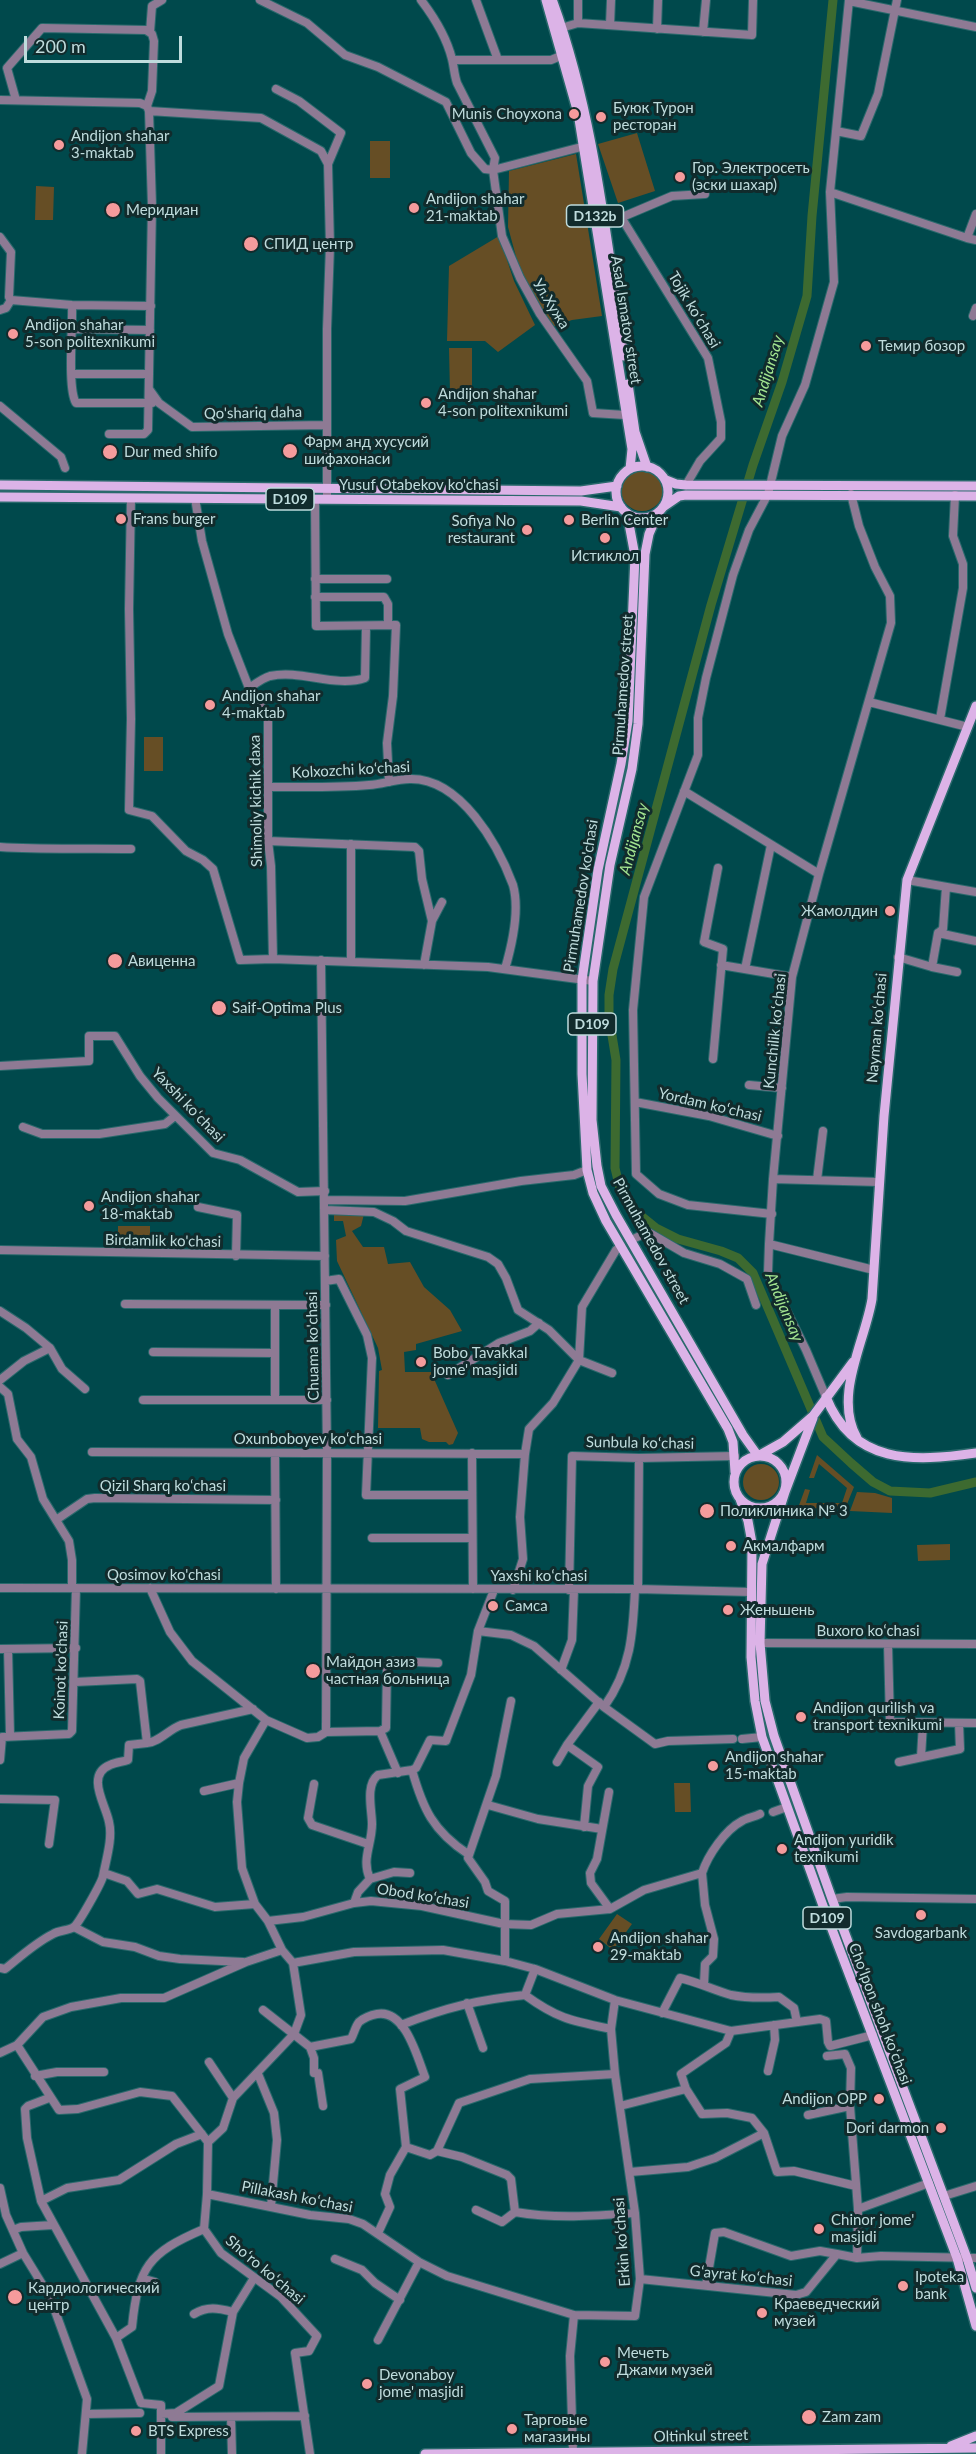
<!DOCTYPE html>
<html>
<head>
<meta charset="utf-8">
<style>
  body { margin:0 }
  #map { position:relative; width:976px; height:2454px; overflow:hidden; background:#00494c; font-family:Lato,sans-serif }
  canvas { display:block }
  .scale { position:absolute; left:24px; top:36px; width:158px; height:27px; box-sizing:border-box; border:3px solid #bfdcdd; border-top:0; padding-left:8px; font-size:18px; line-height:21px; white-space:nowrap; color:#bfdcdd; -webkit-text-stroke:4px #112b2c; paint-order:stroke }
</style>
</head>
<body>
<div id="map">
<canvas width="976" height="2454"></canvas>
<div class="scale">200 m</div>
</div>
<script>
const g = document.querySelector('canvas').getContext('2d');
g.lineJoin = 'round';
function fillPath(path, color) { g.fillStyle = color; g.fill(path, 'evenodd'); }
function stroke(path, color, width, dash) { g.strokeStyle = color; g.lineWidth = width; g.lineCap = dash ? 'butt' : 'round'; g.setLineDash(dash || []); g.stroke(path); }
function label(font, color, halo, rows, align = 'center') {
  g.font = font + ' Lato,sans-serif'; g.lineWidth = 6; g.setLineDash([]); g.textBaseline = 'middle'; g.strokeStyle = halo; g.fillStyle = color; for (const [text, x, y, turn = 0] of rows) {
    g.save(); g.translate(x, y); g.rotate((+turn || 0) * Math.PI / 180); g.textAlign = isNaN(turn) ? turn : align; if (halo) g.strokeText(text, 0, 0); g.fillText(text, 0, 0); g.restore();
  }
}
const green = new Path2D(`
  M637 133 655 191 618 203 598 144Z
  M370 141H390V178H370Z
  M576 154 602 316 572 320 552 327 521 275 508 227 509 171Z
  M36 186 54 187 53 220H35Z
  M499 236 514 281 535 325 498 352 485 341H447L449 266Z
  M449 348H472V393H450Z
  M621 490a21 21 0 1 1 42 0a21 21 0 1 1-42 0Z
  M144 737H163V771H144Z
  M334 1214H364L361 1226 352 1231 363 1247H384L388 1264 410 1262 424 1287 450 1310 462 1331 416 1344V1350L404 1352 405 1372H431L458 1433 453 1444 449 1445 446 1442H429L422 1439 420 1428H378L379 1371 382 1370 378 1348 337 1261 336 1240 346 1236 343 1221H334Z
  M118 1226H150V1243H118Z
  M817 1455 854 1487 845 1509 798 1508 805 1489 810 1490 806 1503H842L847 1488 819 1464 814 1478H809Z
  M743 1482a18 18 0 1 1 36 0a18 18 0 1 1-36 0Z
  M857 1492 875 1493 892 1498V1513L850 1511Z
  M950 1544V1560L918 1561 917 1545Z
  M674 1783H690L691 1812H675Z
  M617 1914 632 1924 613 1950 599 1939Z`);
const river = new Path2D(`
  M833 0 812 216 807 296 782 382 753 465 711 605 613 969 609 995V1017L616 1060 615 1168 620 1189 635 1211 656 1228 678 1239 721 1251 738 1258 753 1273 823 1437 851 1463 873 1482 890 1491 930 1493 976 1482`);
const minor = new Path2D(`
  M260 0 307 23 345 55 378 67 446 102 471 153 485 169 493 170 589 145
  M421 0C434 17 447 39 452 59 454 67 454 74 457 83L495 158 493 170 502 236 520 278 540 314 587 381 593 413 625 415
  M476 0 498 60
  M578 0V23
  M849 0 830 192 967 238
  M849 1 976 27
  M610 25 611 0
  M558 29 578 23 752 35 753 0
  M657 29 658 0
  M150 32 152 6 162 0
  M703 32 706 0
  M453 60H551L563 55
  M276 89 299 101 341 133 328 164
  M0 100 140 103 147 106 149 111 152 206 148 430 144 434H109
  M16 100 7 68 42 28 146 30 152 34 154 41 152 91 147 106
  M149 111 261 118 321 151 328 164 330 246 327 329V499
  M836 131 861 136 878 94 897 0
  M976 214 967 238 976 240
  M621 217 708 358 721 422V438L700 461 686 485
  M601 226 672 196 705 194
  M0 237 11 252 9 297 11 300 72 305 151 306
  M72 305C73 326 67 388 76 403H152
  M0 310 6 308 11 300
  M973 316 976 308
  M73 329 150 330
  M72 374H149
  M149 389 159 403 192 427 327 425
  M0 406 61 457 65 468
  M131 498 129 609 131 719 129 810 152 816 186 851 203 860 213 869 240 960 273 959
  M195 498 202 541 228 634 249 688 268 717V841L271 866 273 959 488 967 593 981
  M315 499 316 626 396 625 393 696 387 743 389 782
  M315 579H387
  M315 597H384L388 604V625
  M249 688C255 684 263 678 270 676 301 669 335 688 365 678L366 627
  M869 702 968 727
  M940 719 963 588V564L953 536 955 495
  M268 787C302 787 336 788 369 785 383 784 396 779 410 779 461 778 498 845 513 885 520 910 512 945 505 969
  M684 791 819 874 792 977 773 1179 769 1244 874 1270
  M268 841 415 847 419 851 422 879 432 921 424 965
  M351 844V961
  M0 847C44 850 87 848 131 849
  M819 874 891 623 890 596 875 567 859 526 851 494
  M907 880 976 892
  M946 887 943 929 938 933 932 967 957 972
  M432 921 442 902
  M938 933 976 941
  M898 957 932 967
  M321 960 327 1452 326 1732
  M721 965 792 977
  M745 969 771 845
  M713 1059 723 949 704 942 718 868
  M0 1066 89 1061V1036H115L140 1076 158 1098 213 1153 240 1160 298 1192 325 1191
  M749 1085 782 1088
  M635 1102 709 1116 778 1136
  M23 1127 42 1134H99L165 1124 175 1116
  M773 1179 879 1182
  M817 1180 823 1131
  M325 1200 405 1201 521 1181 574 1175 587 1170
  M198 1207 237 1215 236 1256
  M325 1210 374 1212 393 1221 406 1231 488 1257 498 1264 506 1278 518 1310 549 1330 579 1360 612 1373
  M772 1214 688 1205 659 1194 636 1174 633 1010 644 897 698 755V718L706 678 733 575 749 530 768 494 782 436 805 385 834 282 830 192
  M631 1240 648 1232 684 1253 720 1264 747 1279 756 1305
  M769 1244 768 1273 806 1350 826 1397
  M0 1250 325 1256
  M325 1281 339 1279 367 1335 372 1358 366 1495H471
  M125 1304 326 1305
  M0 1311 26 1328 50 1348 24 1361 0 1380
  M50 1348 62 1369 85 1389
  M153 1352 275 1353
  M448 1375 499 1343 530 1331 539 1323
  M0 1387 8 1394 17 1439 31 1457 43 1499 69 1541 72 1560V1588
  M143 1400H327
  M275 1400V1305
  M92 1452 525 1454
  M275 1453 276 1589
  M472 1453 473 1589
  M56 1520 87 1499 95 1498 276 1500
  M372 1538H471
  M0 1588 638 1589 751 1592
  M150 1588 170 1632 192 1661 266 1720 244 1758 239 1783 237 1802 242 1868 255 1904 268 1921 282 1950 293 1963 301 2015 294 2034 233 2098 223 2128 208 2142 207 2194 204 2229 221 2253 281 2297 317 2336 309 2351 295 2353 310 2454
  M638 1589 639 1458
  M513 1590 523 1559 520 1517 525 1454 529 1429 553 1403 579 1360 582 1307 616 1250 621 1246
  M569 1590 572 1456 639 1458 735 1456
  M478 1631 494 1590
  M760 1643 976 1644
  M888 1645 890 1722 976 1723
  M0 1649 76 1648
  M8 1649 10 1735
  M561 1670 572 1640 574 1590
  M75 1682 137 1679 140 1681 147 1743C159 1742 168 1730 181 1725L253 1709
  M604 1707C631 1669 633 1634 635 1589
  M266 1720 307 1738 318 1737 326 1732 380 1731 386 1728 387 1665 393 1661 438 1663
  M380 1731 398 1773
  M742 1739 762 1737
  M921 1757 923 1723
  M0 1760 2 1737 69 1734 72 1731 76 1588
  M557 1762 567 1745
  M899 1762 960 1749 959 1723
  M412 1770 416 1768 430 1740 446 1741 447 1738 471 1675 478 1631 511 1635 534 1646 604 1707 655 1744 668 1741 733 1739
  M314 1784 308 1818 312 1825 368 1844
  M204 1791 239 1783
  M609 1792 597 1859 590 1873 591 1883 610 1909
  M0 1799 55 1800 49 1844
  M488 1805 538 1819 602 1829
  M773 1812 787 1807
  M584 1827 588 1786 598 1767 567 1745 599 1702
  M104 1873 127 1881 138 1894 157 1889 215 1907 255 1904
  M702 1873 705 1905 714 1939 713 1956 705 1964 704 1984
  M370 1879 394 1872 410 1873
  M832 1899 847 1897 976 1899
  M354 1903 358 1892 370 1879C361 1859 372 1845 372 1824 372 1810 365 1785 378 1775L412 1770C423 1809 433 1831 468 1854
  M268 1921 303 1917 354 1903 371 1901 422 1906 504 1924 531 1925 557 1914 610 1909 644 1890 702 1873C708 1855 725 1830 742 1821 747 1818 754 1817 760 1814
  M74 1927 103 1942 135 1947 159 1956 180 1959 243 1962
  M505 1961V1901L488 1891 485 1882 468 1858 496 1776 511 1701
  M293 1963 354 1952 443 1950 505 1961 535 1969 615 2000 731 2031 820 2019 826 2021 828 2042 830 2046 873 2035
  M0 1968 5 1969C20 1957 35 1943 53 1934 59 1930 68 1931 74 1927 79 1923 102 1882 103 1876 106 1860 113 1838 109 1822 106 1805 85 1775 110 1765 116 1762 122 1762 128 1760L129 1745 147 1743
  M525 1995C558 2019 572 2021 611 2029
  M467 2003 483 2048
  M263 2010 310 2047 351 2039C354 2034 355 2027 359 2022 364 2018 371 2015 377 2014 405 2009 417 2056 425 2077L400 2089 406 2147 390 2175 385 2194 390 2207 378 2233
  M662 2013 680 1978C697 1982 714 1990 731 1995 746 1998 764 1998 779 1997L794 2008 797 2022
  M401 2025C447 2007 477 2000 525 1995L535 1969
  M731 2031 726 2043 681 2074 686 2089 702 2114 727 2113 752 2118 764 2133 777 2172 794 2171 856 2186
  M17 2045 59 2110 78 2109 140 2092 172 2096 208 2142
  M310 2047 314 2058V2073H318L323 2106
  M0 2053 17 2045 43 2017 71 2007 121 1998H164L246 1962 282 1950
  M827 2056 845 2054 851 2068 850 2106
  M209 2062 233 2098
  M768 2071 775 2040 774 2025
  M258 2074 274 2113 277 2140 271 2206
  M35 2076 57 2072H104
  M49 2098 28 2106 25 2109 27 2138 41 2201 116 2338 141 2403 161 2405V2454
  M620 2106 686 2089
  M808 2115 850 2106 858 2209 857 2258
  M406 2147 430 2155 437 2151 459 2103 530 2079 615 2074
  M437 2151 462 2157 507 2175 511 2179 515 2212C555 2219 594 2216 635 2213
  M630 2172 688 2167 715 2158 764 2133
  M0 2188 6 2215 23 2253 50 2297 87 2399 82 2454
  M207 2194 310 2215 349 2219 363 2224 419 2262 447 2276 574 2315 635 2316 640 2279 635 2213 615 2074 611 2029 615 2000
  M944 2196 976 2186
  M41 2201 67 2188 119 2180 176 2144 202 2134
  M858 2209 929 2183
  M476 2210 502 2222 515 2212
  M13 2230 21 2227 53 2225
  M335 2259 362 2270 375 2283 400 2300
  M0 2264 23 2253
  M640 2279 796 2295 806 2292 837 2254 857 2258 881 2256 976 2258
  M148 2280 155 2282
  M706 2285 715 2233 724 2232 791 2256 820 2251 837 2254
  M194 2314C207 2306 218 2308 233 2312
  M116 2338 132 2327C138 2267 148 2253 204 2229
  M378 2340 419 2262
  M86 2414 140 2413
  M161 2414 176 2413 219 2386 233 2312 254 2278
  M172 2417 305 2416
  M231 2417 232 2454
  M573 2452 570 2356 574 2315`);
const major = new Path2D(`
  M546 0 578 113 632 449 630 469
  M553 2C594 115 606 237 624 356
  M628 384 635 432 647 467
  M616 492a26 26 0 1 1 52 0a26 26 0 1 1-52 0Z
  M666 480 676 484 686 485 976 486
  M0 485 581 491 617 486
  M0 497 581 501 621 507
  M663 507 679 496 686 495 976 496
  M627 513 635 556 628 721 621 764 598 870 582 980V1074L587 1170 593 1193 606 1221 728 1429 733 1442 735 1472
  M658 513 649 534 645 554 638 724 632 769 610 865 593 981 592 1120 597 1166 601 1186 616 1215 743 1435 758 1456 783 1442 813 1416 853 1362
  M826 1397C853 1465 914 1462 976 1453
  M813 1418 785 1492 762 1564 760 1643 765 1701 774 1736 832 1899 967 2258 976 2288
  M857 1438C833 1396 865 1342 872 1299L884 1116 907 880 976 706
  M734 1482a26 26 0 1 1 52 0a26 26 0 1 1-52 0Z
  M740 1499 748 1521 752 1543 751 1657 755 1701 762 1737 822 1903 957 2258 976 2326
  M951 2446 976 2436
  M425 2454 976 2448`);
const markers = [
  [574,114,6,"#f59b9c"],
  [601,117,6,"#f59b9c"],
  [59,145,6,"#f59b9c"],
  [680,177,6,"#f59b9c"],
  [414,208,6,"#f59b9c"],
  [113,210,8,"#f59b9c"],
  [251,244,8,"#f59b9c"],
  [13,334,6,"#f59b9c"],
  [866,346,6,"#f59b9c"],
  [426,403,6,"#f59b9c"],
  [290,451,8,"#f59b9c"],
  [110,452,8,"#f59b9c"],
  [121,519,6,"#f59b9c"],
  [569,520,6,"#f59b9c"],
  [527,530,6,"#f59b9c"],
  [605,538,6,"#f59b9c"],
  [210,705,6,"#f59b9c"],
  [890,911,6,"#f59b9c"],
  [115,961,8,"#f59b9c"],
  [219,1008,8,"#f59b9c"],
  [89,1206,6,"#f59b9c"],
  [421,1362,6,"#f59b9c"],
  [707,1511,8,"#f59b9c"],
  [731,1546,6,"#f59b9c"],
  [493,1606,6,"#f59b9c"],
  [728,1610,6,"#f59b9c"],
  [313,1671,8,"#f59b9c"],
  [801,1717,6,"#f59b9c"],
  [713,1766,6,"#f59b9c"],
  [782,1849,6,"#f59b9c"],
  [921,1915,6,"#f59b9c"],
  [598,1947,6,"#f59b9c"],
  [879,2099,6,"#f59b9c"],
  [941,2128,6,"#f59b9c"],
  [819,2229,6,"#f59b9c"],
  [903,2286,6,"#f59b9c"],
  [15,2297,8,"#f59b9c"],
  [762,2313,6,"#f59b9c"],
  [605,2362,6,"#f59b9c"],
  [367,2384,6,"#f59b9c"],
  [809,2417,8,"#f59b9c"],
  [512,2429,6,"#f59b9c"],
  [136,2431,6,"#f59b9c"]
];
const shields = [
  [595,216,57],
  [290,499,48],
  [592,1024,48],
  [827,1918,48]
];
const shieldNames = [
  ["D132b",595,216],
  ["D109",290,499],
  ["D109",592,1024],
  ["D109",827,1918]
];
const poiNames = [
  ["Буюк Турон",613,108],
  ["ресторан",613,125],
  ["Munis Choyxona",562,114,"right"],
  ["Andijon shahar",71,136],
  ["3-maktab",71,153],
  ["Гор. Электросеть",692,168],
  ["(эски шахар)",692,185],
  ["Andijon shahar",426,199],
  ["21-maktab",426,216],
  ["Меридиан",126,210],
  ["СПИД центр",264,244],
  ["Andijon shahar",25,325],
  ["5-son politexnikumi",25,342],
  ["Темир бозор",878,346],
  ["Andijon shahar",438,394],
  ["4-son politexnikumi",438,411],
  ["Фарм анд хусусий",304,442],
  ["шифахонаси",304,459],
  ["Dur med shifo",124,452],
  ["Frans burger",133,519],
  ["Berlin Center",581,520],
  ["Sofiya No",515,521,"right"],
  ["restaurant",515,538,"right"],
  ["Истиклол",605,556,"center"],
  ["Andijon shahar",222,696],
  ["4-maktab",222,713],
  ["Жамолдин",878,911,"right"],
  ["Авиценна",128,961],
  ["Saif-Optima Plus",232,1008],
  ["Andijon shahar",101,1197],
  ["18-maktab",101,1214],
  ["Bobo Tavakkal",433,1353],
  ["jome' masjidi",433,1370],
  ["Поликлиника № 3",720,1511],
  ["Акмалфарм",743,1546],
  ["Самса",505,1606],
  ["Женьшень",740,1610],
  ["Майдон азиз",326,1662],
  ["частная больница",326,1679],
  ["Andijon qurilish va",813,1708],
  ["transport texnikumi",813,1725],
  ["Andijon shahar",725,1757],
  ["15-maktab",725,1774],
  ["Andijon yuridik",794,1840],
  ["texnikumi",794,1857],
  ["Savdogarbank",921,1933,"center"],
  ["Andijon shahar",610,1938],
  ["29-maktab",610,1955],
  ["Andijon OPP",867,2099,"right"],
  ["Dori darmon",929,2128,"right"],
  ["Chinor jome'",831,2220],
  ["masjidi",831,2237],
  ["Ipoteka",915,2277],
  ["bank",915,2294],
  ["Кардиологический",28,2288],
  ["центр",28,2305],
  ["Краеведческий",774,2304],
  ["музей",774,2321],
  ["Мечеть",617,2353],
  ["Джами музей",617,2370],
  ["Devonaboy",379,2375],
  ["jome' masjidi",379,2392],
  ["Zam zam",822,2417],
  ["Тарговые",524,2420],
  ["магазины",524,2437],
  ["BTS Express",148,2431]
];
const streetNames = [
  ["Ул.Хужа",551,304,58],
  ["Tojik koʻchasi",694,310,59],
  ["Asad Ismatov street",626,320,81],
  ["Qo'shariq daha",253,413,-1],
  ["Yusuf Otabekov ko'chasi",419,485],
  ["Pirmuhamedov street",623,685,-86],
  ["Kolxozchi koʻchasi",351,770,-3],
  ["Shimoliy kichik daxa",256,801,-91],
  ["Pirmuhamedov ko'chasi",581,896,-81],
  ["Nayman koʻchasi",877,1028,-85],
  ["Kunchilik koʻchasi",775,1031,-84],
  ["Yaxshi koʻchasi",188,1105,46],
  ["Yordam koʻchasi",710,1105,13],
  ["Birdamlik ko'chasi",163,1241,1],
  ["Pirmuhamedov street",651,1241,61],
  ["Chuama ko'chasi",313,1346,-91],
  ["Oxunboboyev koʻchasi",308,1439],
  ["Sunbula koʻchasi",640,1443,1],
  ["Qizil Sharq koʻchasi",163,1486],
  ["Qosimov ko'chasi",164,1575],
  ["Yaxshi koʻchasi",539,1576],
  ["Buxoro koʻchasi",868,1631],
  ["Koinot ko'chasi",61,1670,-88],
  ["Obod koʻchasi",423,1896,9],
  ["Choʻlpon shoh koʻchasi",880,2014,69],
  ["Pillakash koʻchasi",297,2197,11],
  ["Erkin koʻchasi",622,2242,-94],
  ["Shoʻro koʻchasi",265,2270,40],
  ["Gʻayrat koʻchasi",741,2276,6],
  ["Oltinkul street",701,2436,-1]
];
const waterNames = [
  ["Andijansay",768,371,-73],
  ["Andijansay",634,839,-75],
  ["Andijansay",784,1307,67]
];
fillPath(green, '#664e25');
stroke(river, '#3d6a30', 9);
stroke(minor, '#2a696c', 10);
stroke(major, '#2a696c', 12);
stroke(minor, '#8e7a94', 8);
stroke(major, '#dcb3e7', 9);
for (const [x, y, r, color] of markers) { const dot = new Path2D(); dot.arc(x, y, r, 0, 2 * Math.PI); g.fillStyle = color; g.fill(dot); stroke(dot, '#112b2c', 2); }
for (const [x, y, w] of shields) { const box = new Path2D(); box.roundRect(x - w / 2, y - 11, w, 22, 4.5); g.fillStyle = '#112b2c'; g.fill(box); stroke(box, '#bfdcdd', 1.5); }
label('bold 14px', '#bfdcdd', null, shieldNames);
label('15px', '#bfdcdd', '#112b2c', poiNames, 'left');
label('15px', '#bfdcdd', '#112b2c', streetNames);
label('italic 16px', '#a3e591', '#112b2c', waterNames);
</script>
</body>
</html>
